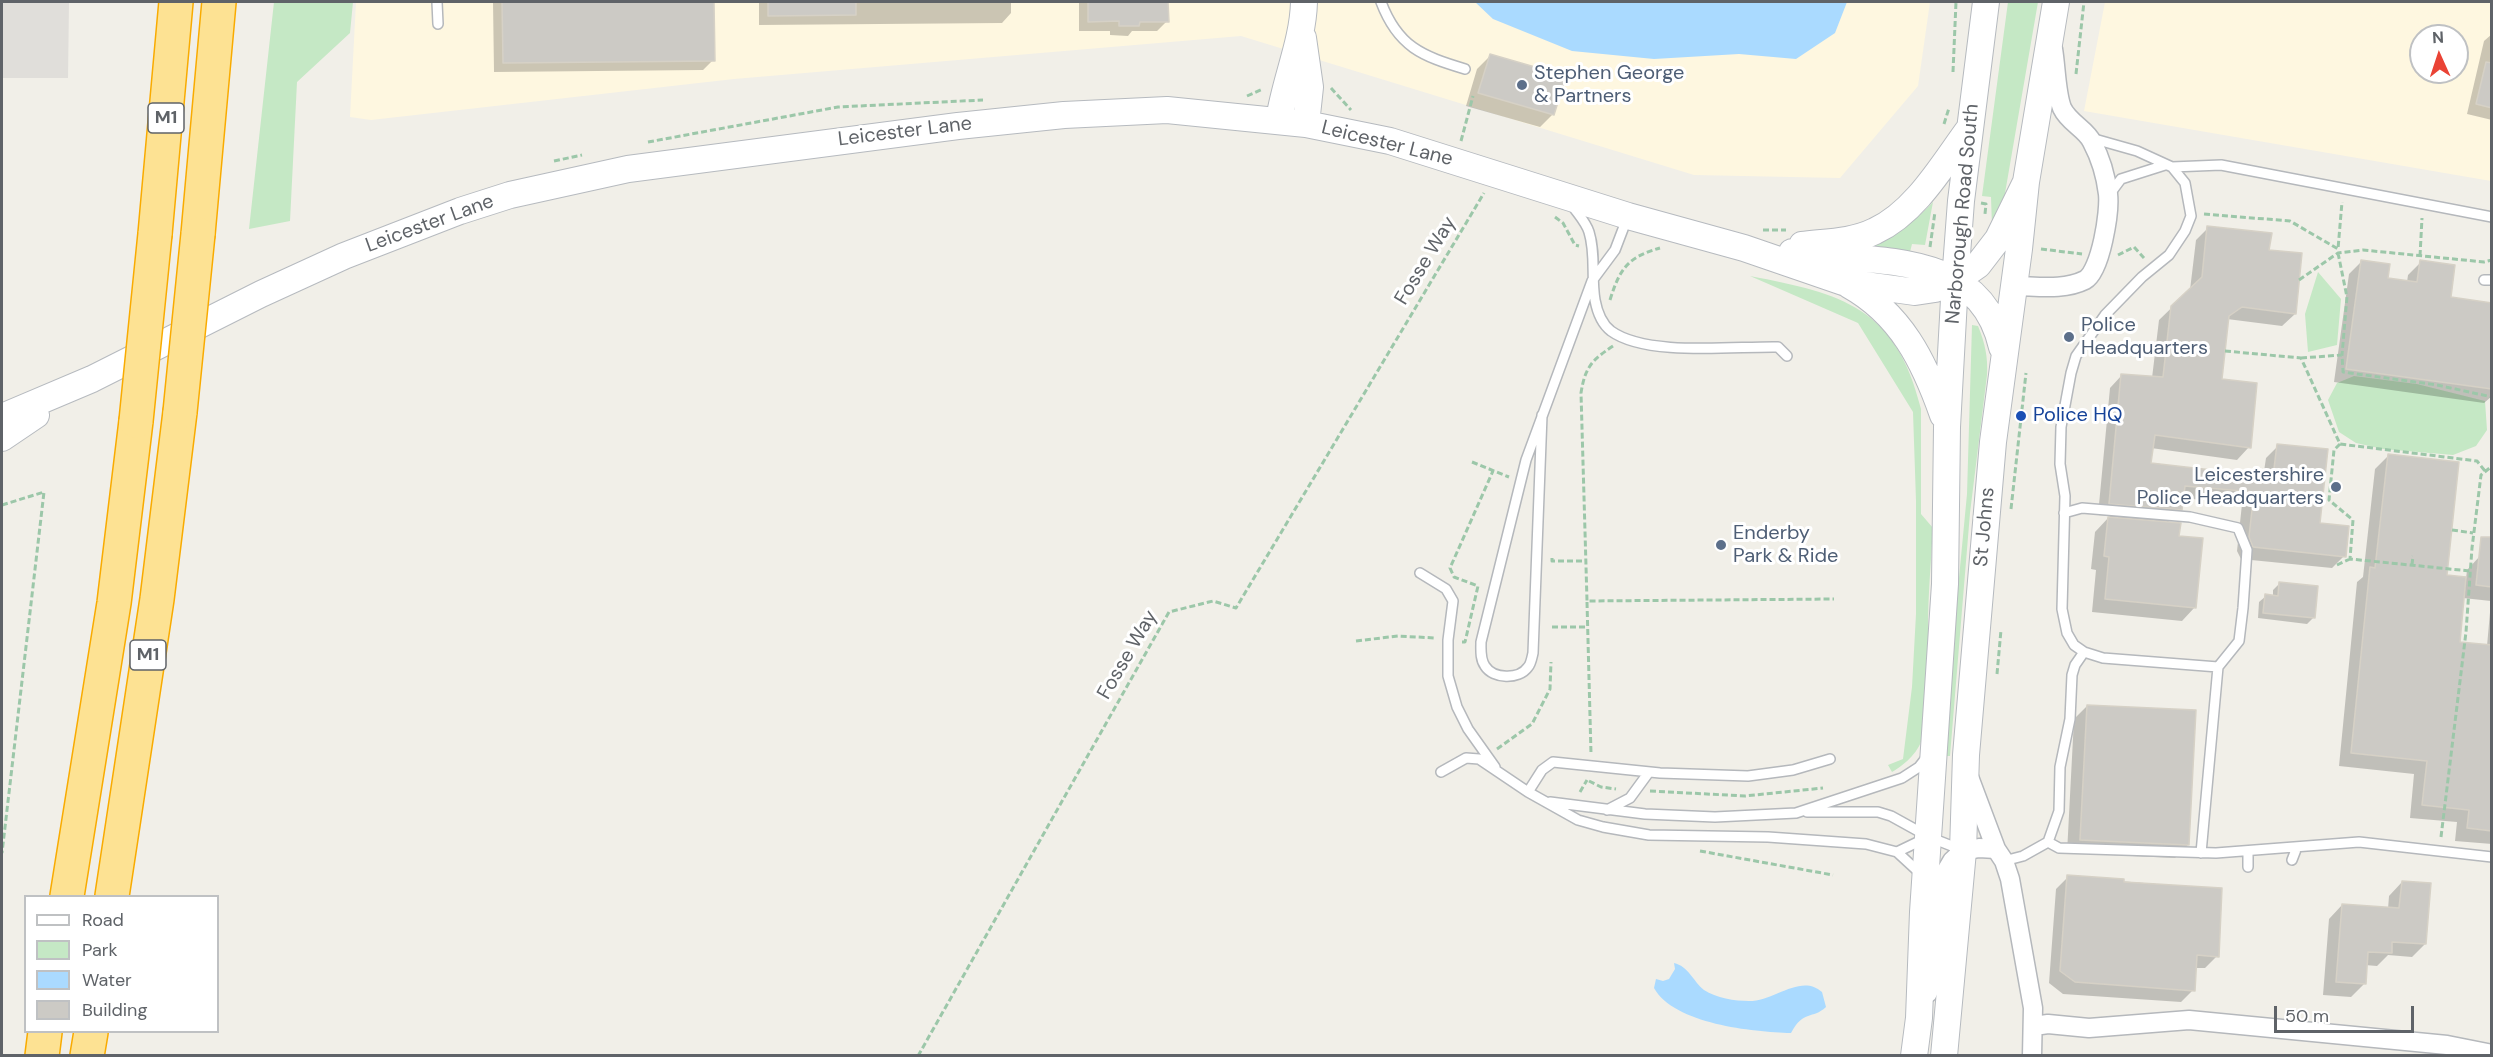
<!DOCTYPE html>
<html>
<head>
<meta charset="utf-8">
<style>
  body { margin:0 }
  #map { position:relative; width:2493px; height:1057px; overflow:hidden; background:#f1efe8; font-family:"DM Sans",sans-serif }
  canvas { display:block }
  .frame { position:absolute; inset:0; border:3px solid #5f6368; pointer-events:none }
  .legend { position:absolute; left:24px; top:895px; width:195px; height:138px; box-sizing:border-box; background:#fff; border:2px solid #bfc1c3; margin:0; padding:8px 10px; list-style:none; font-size:18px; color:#5f6368 }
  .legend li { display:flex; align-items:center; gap:12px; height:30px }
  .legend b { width:30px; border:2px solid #bfc1c3 }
  .north { position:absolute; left:2409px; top:24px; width:60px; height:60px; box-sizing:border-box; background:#fff; border:2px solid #bfc1c3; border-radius:50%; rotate:357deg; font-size:16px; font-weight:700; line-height:24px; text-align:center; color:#5f6368 }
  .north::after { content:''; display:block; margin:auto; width:21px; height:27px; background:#ea4335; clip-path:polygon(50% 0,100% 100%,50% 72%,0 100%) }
  .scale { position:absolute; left:2274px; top:1006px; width:140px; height:27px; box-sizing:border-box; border:3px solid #5f6368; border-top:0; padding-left:8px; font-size:18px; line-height:21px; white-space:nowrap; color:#5f6368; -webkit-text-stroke:4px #fff; paint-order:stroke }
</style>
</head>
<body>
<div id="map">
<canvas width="2493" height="1057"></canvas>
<div class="frame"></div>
<ul class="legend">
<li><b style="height:8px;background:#fff"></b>Road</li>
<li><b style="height:16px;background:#c5e8c5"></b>Park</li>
<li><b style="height:16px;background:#aadaff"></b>Water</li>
<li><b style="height:16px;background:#cccac5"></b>Building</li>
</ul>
<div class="north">N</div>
<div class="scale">50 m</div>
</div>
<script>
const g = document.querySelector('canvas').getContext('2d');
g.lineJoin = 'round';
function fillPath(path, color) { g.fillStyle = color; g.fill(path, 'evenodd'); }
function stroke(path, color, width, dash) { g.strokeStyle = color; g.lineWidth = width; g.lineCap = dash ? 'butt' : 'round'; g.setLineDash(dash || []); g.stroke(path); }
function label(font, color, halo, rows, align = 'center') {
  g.font = font + ' "DM Sans",sans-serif'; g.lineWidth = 6; g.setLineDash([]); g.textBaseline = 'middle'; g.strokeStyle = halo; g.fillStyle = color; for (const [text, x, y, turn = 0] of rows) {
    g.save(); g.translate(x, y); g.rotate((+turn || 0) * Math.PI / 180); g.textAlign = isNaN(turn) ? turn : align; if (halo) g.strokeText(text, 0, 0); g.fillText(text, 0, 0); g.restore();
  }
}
const commercial = new Path2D(`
  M356 2H1930L1918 86 1840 178 1694 175 1241 36 734 79 371 120 350 117Z
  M2105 2H2491V181L2084 111ZM2421 36H2457V72H2421Z`);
const industrial = new Path2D(`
  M2 2H69L68 78H2Z`);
const green = new Path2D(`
  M274 2H353L350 33 297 82 290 221 249 229Z
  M2008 2H2038L2004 199 1992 227 1991 197 1982 196Z
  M1933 202 1925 245 1912 244 1910 252 1872 249 1871 245C1896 235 1914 222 1933 202Z
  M2318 272 2341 299 2337 345 2308 352 2305 314Z
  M1750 276C1843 294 1896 307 1921 409V514L1933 528C1931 562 1928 596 1928 629 1928 664 1931 701 1923 735 1920 751 1906 764 1892 772L1888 765 1903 759 1912 687 1916 614V501L1913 412 1858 323Z
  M1972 325 1978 326C1985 343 1988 357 1987 375L1970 513 1950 756H1942L1967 494Z
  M2354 376 2417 384 2485 401 2487 430 2476 446 2453 455 2383 449 2356 443 2339 432 2328 400 2337 383Z`);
const water = new Path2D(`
  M1475 2H1847L1835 33 1796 59 1739 54 1654 59 1572 51 1493 19Z
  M1674 963C1688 966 1693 981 1704 990 1716 998 1735 1001 1749 1001 1775 1001 1801 973 1822 992L1826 1007C1812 1020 1804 1009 1791 1033 1753 1032 1674 1024 1654 988L1656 979 1663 981 1669 979 1675 969Z`);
const shadow = new Path2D(`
  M493 2H713V60L703 70 494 72Z
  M759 2H1011V13L1002 23 759 25Z
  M1079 2H1167V21L1157 31H1132L1128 36 1110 35V31H1079Z
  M2492 34V120L2467 114 2484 41Z
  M1490 56 1553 114 1540 127 1466 106 1477 69Z
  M2208 228 2268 251 2295 314 2282 326 2227 319 2220 380 2249 447 2237 460 2151 448 2150 464 2263 478 2266 458 2278 446 2318 524 2344 556 2332 568 2241 559 2237 551 2242 504 2182 498 2181 509 2167 523 2178 537 2195 607 2182 621 2092 612 2096 570 2091 569 2095 532 2110 516 2098 515 2110 388 2122 375 2152 378 2159 320 2190 290 2196 240Z
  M2362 261 2386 279 2407 282 2408 275 2421 262 2449 298 2492 304V396L2484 403 2334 382 2349 274Z
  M2388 456 2445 576 2466 579 2467 570 2480 556 2492 558V844L2455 841 2457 822 2410 818 2414 774 2339 766 2357 582 2363 577 2375 469ZM2463 598 2491 601 2487 646 2458 643Z
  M2280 583 2314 617 2307 624 2258 618 2259 602 2266 596 2273 597V590Z
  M2087 706 2188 845 2175 858 2067 853 2074 719Z
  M2068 877 2221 889 2217 956 2205 968H2195L2193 990 2181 1002 2063 994 2049 983 2056 889Z
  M2402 882 2425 944 2412 957 2388 955 2377 966 2365 965 2364 984 2351 997 2323 995 2329 919 2342 905 2388 909 2389 896Z`);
const building = new Path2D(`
  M502 2H714L715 61 503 63Z
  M768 2H856V15L768 16Z
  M1088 2H1168L1169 22H1140L1139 26H1119V21L1088 22Z
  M1490 54 1566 76 1554 115 1478 93Z
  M2486 62 2492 63V108L2476 104Z
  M2207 226 2272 233 2269 250 2302 253 2296 314 2242 307 2229 316 2222 379 2257 383 2251 448 2155 435 2151 463 2273 477 2277 444 2328 449 2320 523 2349 526 2346 557 2253 547 2249 537 2254 492 2185 486 2182 510 2109 504 2121 374 2163 377 2171 306 2202 277Z
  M2361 260 2390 264 2388 278 2417 282 2420 260 2455 265 2451 297 2492 303V389L2346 369Z
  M2388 454 2459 462 2447 575 2466 577 2460 642 2492 645V831L2467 828 2469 810 2422 805 2427 761 2351 753 2370 567 2375 568Z
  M2108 517 2181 523 2179 536 2203 538 2196 608 2105 599 2109 557 2104 556Z
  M2481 537H2492V587L2476 585Z
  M2279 582 2318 586 2315 618 2263 613 2265 594 2278 596Z
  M2087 705 2196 710 2189 845 2080 840Z
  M2067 875 2124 879V882L2222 888 2219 957 2197 955 2195 991 2075 982 2060 971Z
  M2402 881 2431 883 2426 944 2392 942V953L2368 952 2366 984 2336 982 2342 904 2399 908Z`);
const path = new Path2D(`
  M1953 72 1956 2
  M2076 74 2084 2
  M1331 88 1351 110
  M1247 96 1263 89
  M1944 124 1949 108
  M1461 141 1473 96
  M648 142 838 107 983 100
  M554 161 582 155
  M1981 203 1986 204 1985 214
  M2204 214 2290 221 2338 249 2342 202
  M1555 217 1563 223 1575 245 1579 246
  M1763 230H1786
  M1930 247 1935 212
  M2041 249 2082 254
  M2338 253 2347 297 2342 355
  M2118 255 2134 247 2144 258
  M2420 256 2422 218
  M2299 280 2338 253 2363 250 2484 262 2492 260
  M1610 300C1620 268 1628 257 1660 248
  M1613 346C1592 360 1585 367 1581 393L1587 601 1834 599
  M2225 351 2301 358 2340 444 2477 461 2485 471
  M2301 358 2342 355 2343 372 2437 385 2492 397
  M2340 444 2334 450 2329 500 2353 520 2350 559 2470 571
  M1472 462 1509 477
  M2 505 44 492 2 853
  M2011 509 2026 373
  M2452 530 2473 533
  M1552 558V561H1587
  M2337 565 2350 559
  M2412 565 2413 556
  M1587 602 1591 754
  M1552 627H1588
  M1356 641 1398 636 1435 638
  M1462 642H1465L1478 586 1454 577 1450 568 1493 471
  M1997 674 2001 630
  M1497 749 1532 724 1550 689 1551 662
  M1589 781 1601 787 1616 789
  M1650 791 1745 796 1823 788
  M1580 792 1587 780
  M2441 837 2466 632 2472 548 2481 475 2492 466
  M1700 851 1833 875
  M918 1056 1169 612 1213 601 1236 608 1484 193`);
const lane = new Path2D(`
  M437 2 438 24
  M1381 2C1398 47 1422 56 1465 69
  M2091 138 2137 151 2172 167 2185 183 2191 216 2185 231 2169 255 2142 277 2105 315 2076 356 2071 373 2061 427 2060 464 2065 496 2062 609 2067 633 2074 645 2084 652 2103 658 2218 667
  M2172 167 2221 165 2492 217
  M2109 195 2121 179 2165 165
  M1572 205C1577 213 1586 222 1589 232 1596 254 1591 277 1595 300 1597 311 1602 324 1611 331 1647 357 1735 346 1778 347L1787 356
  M2484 280H2492
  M1542 415 1533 653C1532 657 1531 664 1528 667 1519 680 1493 679 1485 666 1480 659 1481 650 1481 642L1526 460 1592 281 1615 250 1628 216
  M2064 513 2082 508 2190 517 2238 528 2247 550 2243 608 2239 641 2218 667 2201 853
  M1420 573 1446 589 1453 601 1448 640V676L1457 707 1468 729 1495 767
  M1441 772 1466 758 1479 759 1528 792 1578 820 1603 827 1649 835 1768 837 1866 844 1897 852 1922 875
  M1528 792 1542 770 1553 762 1660 773 1748 776 1793 770 1830 759
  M1550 802 1645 814 1715 817 1796 813 1902 778 1919 767 1926 758
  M1607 810 1630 798 1649 772
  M1807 812H1878L1891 816 1929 837 1962 850
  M2048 842 2059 848 2216 853 2359 842 2492 857
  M1897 852 1924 839
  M2292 860 2297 847
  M2004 861 2023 856 2048 842 2059 811 2060 767 2070 719 2072 675 2075 665 2084 652
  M2248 867V852`);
const street = new Path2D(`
  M2013 286C2036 286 2063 291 2085 280 2101 271 2110 211 2108 194 2106 177 2100 157 2092 142 2086 129 2069 123 2062 108 2056 93 2056 66 2053 49
  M1969 777 1996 849 2004 861 2010 879 2033 1008 2032 1056
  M1928 993 1933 978 1942 878 1952 861 1963 851 1979 848 1996 849
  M2034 1026 2048 1024 2089 1028 2189 1020 2447 1045 2492 1054`);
const secondary = new Path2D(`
  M1303 38 1310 87 1306 124
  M1279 120C1285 80 1303 42 1304 2
  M1802 245C1826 242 1853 242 1875 231 1916 212 1943 164 1969 129
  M1792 252C1871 264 1979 247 2002 347
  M1849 285C1901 314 1924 361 1943 415
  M2 417 92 379 261 294 344 256 460 211 510 195 628 169 958 126 1064 115 1167 110 1306 124 1390 141 1628 216 1744 248 1843 282 1915 292 1935 289 1955 281 1978 265 1998 239 2026 182
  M2 438 36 415
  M1914 1056 1919 1018 1923 912 1945 584 1947 427 1955 281 1961 201 1986 2
  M1944 1056 1963 851 1966 755 1993 442 2019 249 2026 182 2056 2`);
const highway = new Path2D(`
  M155 234 176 2
  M198 234 219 2
  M67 896 114 603 136 421
  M112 896 157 599 180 412
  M42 1056 45 1032
  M87 1056 91 1032`);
const highwayBridge = new Path2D(`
  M180 412 198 234
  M136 421 155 234`);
const markers = [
  [1522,85,6,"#5c6f8a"],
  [2069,337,6,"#5c6f8a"],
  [2021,416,6,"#1a4fb4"],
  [2336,487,6,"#5c6f8a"],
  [1721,545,6,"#5c6f8a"]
];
const shields = [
  [166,118,36],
  [148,655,36]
];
const shieldNames = [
  ["M1",166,118],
  ["M1",148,655]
];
const serviceNames = [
  ["Stephen George",1534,74],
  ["& Partners",1534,97],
  ["Police",2081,326],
  ["Headquarters",2081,349],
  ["Leicestershire",2324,476,"right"],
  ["Police Headquarters",2324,499,"right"],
  ["Enderby",1733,534],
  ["Park & Ride",1733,557]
];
const streetNames = [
  ["Leicester Lane",905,132,-7],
  ["Leicester Lane",1387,144,14],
  ["Narborough Road South",1963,214,-85],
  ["Leicester Lane",430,224,-20],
  ["Fosse Way",1426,261,-59],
  ["St Johns",1985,527,-85],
  ["Fosse Way",1128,655,-60]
];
const transitNames = [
  ["Police HQ",2033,416]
];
fillPath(commercial, '#fef7e0');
fillPath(industrial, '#e0deda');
fillPath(green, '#c5e8c5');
fillPath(water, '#aadaff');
fillPath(shadow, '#0003');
fillPath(building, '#cccac5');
stroke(building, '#d6d1c6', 1.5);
stroke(lane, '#b5b8bc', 12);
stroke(street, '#b5b8bc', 21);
stroke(secondary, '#b6babf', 28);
stroke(highway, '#f9ab00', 36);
stroke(path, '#9cc7a9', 3, [6, 3]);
stroke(lane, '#fff', 9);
stroke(street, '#fff', 18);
stroke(secondary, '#fff', 26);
stroke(highway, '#fde293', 33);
stroke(highwayBridge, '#f9ab00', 36, []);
stroke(highwayBridge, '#fde293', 33);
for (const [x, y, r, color] of markers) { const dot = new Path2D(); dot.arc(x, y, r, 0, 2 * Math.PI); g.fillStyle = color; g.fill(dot); stroke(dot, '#fff', 2); }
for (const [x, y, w] of shields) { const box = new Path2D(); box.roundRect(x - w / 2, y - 15, w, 30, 4.5); g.fillStyle = '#fff'; g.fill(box); stroke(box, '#5f6368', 1.5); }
label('bold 18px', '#5f6368', null, shieldNames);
label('20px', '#4e5e75', '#fff', serviceNames, 'left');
label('20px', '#5f6368', '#fff', streetNames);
label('20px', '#164399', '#fff', transitNames, 'left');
</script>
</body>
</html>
